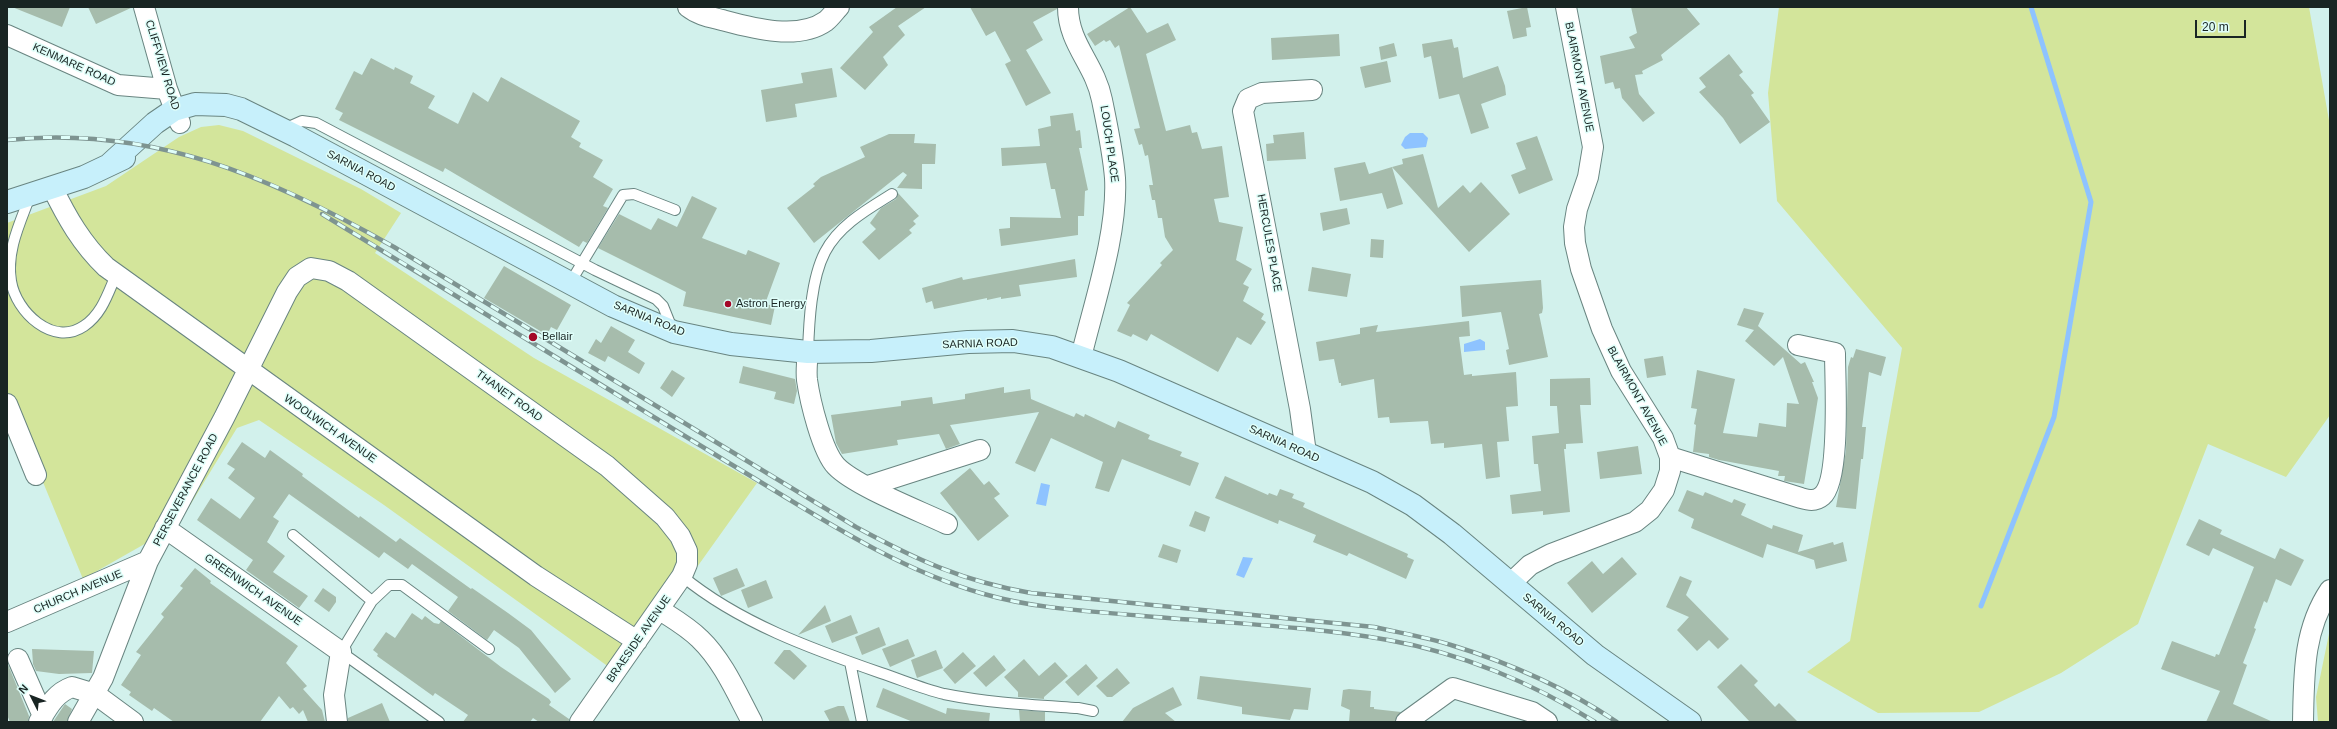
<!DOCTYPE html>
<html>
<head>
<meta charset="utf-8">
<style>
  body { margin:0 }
  #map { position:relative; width:2337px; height:729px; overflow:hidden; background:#d2f1ec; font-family:Arial,sans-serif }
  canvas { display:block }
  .frame { position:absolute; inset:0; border:8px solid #192523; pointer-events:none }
  .north { position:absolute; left:12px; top:677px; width:40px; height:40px; -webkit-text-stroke:3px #dffef9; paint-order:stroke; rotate:312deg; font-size:11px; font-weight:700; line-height:16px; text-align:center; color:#192523 }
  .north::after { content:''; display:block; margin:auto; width:14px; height:18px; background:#192523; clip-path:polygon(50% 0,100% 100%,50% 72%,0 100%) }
  .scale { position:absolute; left:2195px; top:20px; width:51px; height:18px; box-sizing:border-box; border:2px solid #192523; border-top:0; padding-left:5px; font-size:12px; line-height:14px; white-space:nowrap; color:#192523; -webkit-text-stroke:3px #dffef9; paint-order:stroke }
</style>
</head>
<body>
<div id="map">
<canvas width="2337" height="729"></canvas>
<div class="frame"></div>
<div class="north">N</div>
<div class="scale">20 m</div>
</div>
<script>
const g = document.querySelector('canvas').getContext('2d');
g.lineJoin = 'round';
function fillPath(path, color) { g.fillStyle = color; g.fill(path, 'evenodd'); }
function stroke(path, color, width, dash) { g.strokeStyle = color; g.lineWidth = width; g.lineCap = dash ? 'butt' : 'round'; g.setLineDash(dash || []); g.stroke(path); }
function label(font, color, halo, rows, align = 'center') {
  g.font = font + ' Arial,sans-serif'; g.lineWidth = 3; g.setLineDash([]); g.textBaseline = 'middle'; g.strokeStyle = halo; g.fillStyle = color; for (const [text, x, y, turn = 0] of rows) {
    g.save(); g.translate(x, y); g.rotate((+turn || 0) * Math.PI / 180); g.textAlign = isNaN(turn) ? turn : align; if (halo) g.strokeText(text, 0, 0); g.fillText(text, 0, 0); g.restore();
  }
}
const green = new Path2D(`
  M1779 7H2309L2330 126V415L2286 477 2208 444 2138 624 2061 673 1979 712 1878 713 1807 672 1850 641 1902 348 1777 201 1768 93Z
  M219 125 243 131 361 189 401 213 375 253 534 358 757 483 620 675 384 505 259 420 237 428 178 525 83 579 7 395V223L106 186 179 137 201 127Z
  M2330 629V722H2318L2316 697Z`);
const water = new Path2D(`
  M1410 133H1423L1428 138 1426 147 1405 149 1401 145 1405 137Z
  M1480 339 1485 342V350L1464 352V344Z
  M1041 483 1050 485 1046 506 1036 504Z
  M1243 557 1253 558 1244 578 1236 575Z`);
const stream = new Path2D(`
  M1981 606 2054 417 2091 202 2031 7`);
const building = new Path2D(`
  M12 7H70L62 27Z
  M88 7H133L96 24Z
  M897 7H926L898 26 905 35 883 57 888 65 865 90 840 68 873 32 869 27Z
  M970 7H1057V9L1033 22 1043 40 1026 50 1051 93 1026 106 1005 64 1011 61 995 31 986 36Z
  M1130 7 1147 33 1168 23 1176 40 1146 54 1166 131 1190 125 1192 133 1197 132 1202 149 1222 146 1229 197 1214 199 1219 222 1243 227 1236 260 1252 269 1243 284 1249 287 1243 301 1264 314 1261 319 1266 322 1251 345 1237 337 1218 372 1151 334 1147 341 1133 334 1131 337 1117 331 1130 305 1127 303 1162 265 1160 263 1173 250 1165 237 1162 218H1158L1155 200H1152L1149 185H1153L1148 155 1145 156 1142 144 1139 145 1134 129 1140 128 1119 45 1115 48 1110 40 1106 42 1104 40 1095 46 1087 34Z
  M1527 7 1531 27 1526 28 1527 36 1513 39 1507 11Z
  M1631 7H1686L1700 24 1661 55 1663 60 1642 71 1643 74 1635 75 1639 94 1655 113 1643 122 1622 98 1620 88 1615 89 1613 82 1605 84 1600 56 1635 48 1629 37 1637 33Z
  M1339 34 1340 56 1272 60 1271 38Z
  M1452 39 1454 48 1458 47 1463 78 1498 66 1505 86 1506 95 1481 104 1489 128 1471 134 1459 94 1439 99 1431 56 1424 58 1422 44Z
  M1394 43 1397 56 1381 60 1379 47Z
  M1729 54 1743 72 1739 75 1754 93 1751 95 1770 122 1740 144 1723 118 1699 92 1706 87 1699 78Z
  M371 58 394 70 395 67 413 76 410 83 435 96 428 108 458 124 473 92 488 102 501 77 580 121 571 137 581 143 579 147 603 160 593 177 613 189 603 206 608 208 587 243 583 241 579 247 445 168 443 172 339 120 343 113 335 109 354 71 362 75Z
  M1387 61 1391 82 1365 88 1360 67Z
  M832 68 837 97 795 104 797 117 766 122 761 90 803 83 801 73Z
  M1073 113 1076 131 1080 130 1082 148H1079L1088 190 1085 191 1084 216H1078V235L1001 246 999 229 1010 228V217L1061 218 1055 189H1051L1046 163 1002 166 1001 148 1040 146 1038 129 1051 126 1050 116Z
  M1304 132 1306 159 1267 161 1266 144 1274 143 1273 135Z
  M889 134H915L914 143 936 144 935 164H922V189L897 188 907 175 903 172 814 243 787 208 815 186 813 184 821 177 865 157 860 147Z
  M1537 136 1553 180 1519 194 1511 175 1526 169 1516 143Z
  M1423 154 1438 208 1463 185 1470 193 1481 182 1510 214 1469 252 1392 167 1403 164 1402 159Z
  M1365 162 1369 174 1392 167 1403 204 1387 209 1382 193 1340 201 1334 168Z
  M898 193 919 216 913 221 916 224 909 230 912 233 879 260 862 242 876 229 870 223 881 208 896 199Z
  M692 196 717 208 702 238 746 255 748 250 780 263 765 304 775 306 771 325 683 306 686 292 598 248 619 214 651 230 658 218 677 227Z
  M1347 208 1350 224 1323 231 1320 213Z
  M1371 239 1384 240 1383 258 1370 257Z
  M1075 259 1077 277 1019 285 1021 296 1001 299V297L987 300V298L934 309 932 301 926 303 922 288 962 277 963 280Z
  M504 266 571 305 557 330 551 327 547 335 484 298Z
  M1312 267 1351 274 1347 297 1308 291Z
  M1541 280 1543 308 1542 313 1539 314 1548 357 1509 365 1506 350 1509 349 1501 312 1462 317 1460 286Z
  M1744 308 1764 313 1758 326 1801 364 1805 362 1814 382H1812L1818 398 1804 484 1784 481 1785 476H1778L1779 471 1719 460 1709 457V454L1693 452 1696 425 1694 424 1697 409 1691 408 1697 370 1735 379 1723 433 1757 437 1759 423 1786 427 1787 403 1799 404 1783 357 1774 366 1745 341 1754 330 1737 325Z
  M1469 321 1470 336 1459 337 1464 375 1472 374V376L1516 372 1518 406 1506 407 1509 441 1497 442 1500 477 1486 479 1482 444 1444 448V443L1431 444 1428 421 1390 423 1389 417 1378 418 1374 379 1341 386V383H1339L1334 359 1319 361 1316 342 1360 334V328L1378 325 1376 332Z
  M611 326 635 340 628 352 645 363 639 374 608 356 605 362 588 353 596 339 601 343Z
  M1856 349 1886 357 1881 376 1869 372 1862 427H1866L1863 459H1861L1856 509 1836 507 1846 451 1848 367 1851 357 1853 358Z
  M1663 356 1666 375 1647 378 1644 359Z
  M743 366 795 379 797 391 794 404 774 399 776 392 739 383Z
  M672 370 685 378 672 397 660 388Z
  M1590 378 1591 405H1580L1583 443 1566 444V449H1564L1570 512 1543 515V511L1512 514 1510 495 1541 491 1538 464H1534L1532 436 1559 433 1557 406H1550V379Z
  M1004 387V393L1030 389 1031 399 1057 410 1074 417 1076 413 1084 417 1085 414 1115 428 1118 421 1150 435 1148 439 1182 452 1180 456 1199 463 1190 486 1122 459 1109 492 1095 488 1103 462 1051 438 1035 472 1015 463 1039 412 950 425 960 444 946 449 939 434 897 440 898 445 842 454 836 443 831 415 901 406V401L932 397 933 404 965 399V394Z
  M242 442 265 458 270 450 303 474 302 476 359 518 360 516 396 542 400 538 471 589 472 588 508 613 531 630 571 679 555 693 519 648 494 630 487 640 448 611 458 597 412 564 408 569 384 552 379 558 289 494 273 517 279 521 267 542 285 556 273 572 308 596 299 608 246 570 253 560 197 520 211 498 240 519 255 498 228 478 235 469 227 464Z
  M1638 446 1642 474 1600 479 1597 452Z
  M970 468 984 485 989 481 1000 494 994 498 1009 516 978 541 940 493Z
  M1225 476 1268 495 1269 493 1277 496 1280 489 1294 494 1292 498 1305 503 1303 507 1408 554 1407 557 1414 560 1406 579 1349 553 1347 556 1313 542 1316 535 1279 520 1278 524 1215 498Z
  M1687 490 1703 496 1705 492 1732 503 1734 499 1746 504 1741 515 1772 529 1773 525 1803 535 1798 552 1833 542 1834 545 1843 542 1847 561 1816 569 1814 560 1767 544 1763 558 1691 528 1694 519 1678 511Z
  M1195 511 1210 517 1205 532 1189 526Z
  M2199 519 2222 530 2220 534 2275 559 2280 548 2304 560 2291 586 2276 579 2267 603 2264 601 2254 628 2256 629 2243 663 2247 665 2233 704 2273 722H2206L2220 691 2161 669 2172 641 2215 657 2216 654 2219 655 2254 567 2213 548 2209 556 2186 545Z
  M1163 544 1181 550 1177 563 1158 557Z
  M1622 557 1637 574 1592 613 1567 583 1592 561 1603 574Z
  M195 568 211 581 210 583 298 646 286 663 307 686 303 689 322 710 325 722H308L303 710 299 714 293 707 290 709 279 696 260 722H174L154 708 152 711 129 695 131 692 121 685 141 655 136 652 164 617 161 614 183 588 180 586Z
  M737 568 745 586 721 596 713 578Z
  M1680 576 1692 581 1686 595 1729 639 1718 649 1709 640 1697 651 1677 630 1689 617 1666 607Z
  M766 580 773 598 748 608 741 590Z
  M323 588 336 597V602L329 612 314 601Z
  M825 605 831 621 798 635Z
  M412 613 422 620 425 616 434 623 439 624 441 621 501 667 549 699 551 702 549 705 569 719V722H539L533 718 530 722H463L468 715 435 693 433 696 377 656 378 654 373 650 386 632 395 638Z
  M851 615 858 633 832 643 825 626Z
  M879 627 886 645 862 655 855 637Z
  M908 639 915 656 890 667 882 649Z
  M32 649 94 651 92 673 59 674 36 671 33 664Z
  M784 650H790L807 666 794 680 774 663Z
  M936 650 943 668 917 678 911 660Z
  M963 652 976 666 955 684 943 670Z
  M994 655 1006 670 986 687 973 673Z
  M1024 659 1039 676 1055 662 1068 676 1044 697V699L1018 697V692L1004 677Z
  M7 662 29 716 28 722H10L7 715Z
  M1086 664 1098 678 1078 696 1065 682Z
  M1741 664 1758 681 1754 685 1775 707 1779 703 1798 722H1750L1717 687Z
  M1117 668 1130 683 1112 697H1107L1096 686Z
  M1200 676 1311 688 1308 710 1294 709 1290 720 1242 714V707L1197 699Z
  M1173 687 1182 705 1165 713 1176 722H1122L1133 708Z
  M883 688 946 714 947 708 990 713 989 722H913L876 707Z
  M1349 689 1371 691 1370 707H1374V709L1401 712 1395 722H1349L1350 710 1341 706 1343 690Z
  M382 703 390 722H348V718Z
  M65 704 72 709 67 722H53Z
  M838 706H844L850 722H830L824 711Z
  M1019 710 1045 712V722H1020Z`);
const lane = new Path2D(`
  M284 129 302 121 316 123 595 270 656 299 663 306 673 331
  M30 196C20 223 6 251 11 281 16 312 53 347 84 326 102 314 108 293 116 275
  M570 283 623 195 634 194 675 210
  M808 352C809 322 811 279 825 252 839 225 868 209 892 194
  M293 535 372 601
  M682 576C739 623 812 649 881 673 902 680 923 689 944 694 988 703 1033 705 1078 708L1093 711
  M850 662 862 722
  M439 722 341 652 372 601 389 585H402L489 649`);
const street = new Path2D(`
  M144 7 167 89 180 123
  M688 7C698 15 710 17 722 20 752 28 798 41 826 21 831 17 835 11 839 7
  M1068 7C1068 44 1095 64 1102 100 1107 125 1113 152 1115 178 1118 233 1094 303 1081 357
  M7 35 118 85 167 89
  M52 187C67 218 82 244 106 267L536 576 637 641
  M808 352C807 361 806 371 807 380 810 401 822 451 836 466 855 486 920 511 947 524
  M7 404 36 475
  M1306 453 1300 409 1243 111 1248 99 1262 93 1312 90
  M1670 457 1801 498C1808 500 1815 502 1822 496 1841 480 1835 380 1835 353L1798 345
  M868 486 980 450
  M165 528 341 652 334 695 337 722
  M1511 583 1530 565 1551 554 1635 522 1650 510 1664 490 1670 471V457L1663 438 1621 371 1602 329 1581 269 1575 243 1574 227 1577 209 1588 177 1593 147 1566 7
  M660 610C674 619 688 627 700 639 723 661 737 694 752 722
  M7 622 148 561
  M18 659 43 716
  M39 722C48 707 55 693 72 687L95 694 133 722
  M78 722 103 678 148 561 224 418 287 292 297 277 311 268 329 271 348 281 607 466 665 517 680 536 687 551V564L682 576 580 722
  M1406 722 1453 688 1532 712 1547 722
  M2303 722C2304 675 2303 630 2330 590`);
const secondary = new Path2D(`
  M110 164 155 123 174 110 195 104 226 105 241 109 296 136 613 306 674 332 731 344 808 352 871 351 968 342 1013 341 1052 347 1119 371 1372 482 1413 505 1452 534 1595 655 1690 722
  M7 202 84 177 124 158`);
const rail = new Path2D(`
  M7 140C152 125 271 177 394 247L856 527C917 560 962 581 1031 593L1374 627C1400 633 1426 637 1451 645 1510 663 1566 688 1617 722
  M322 214C458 296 593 381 729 463 810 511 892 568 984 594 1036 609 1090 611 1143 616 1224 623 1308 626 1388 640 1461 653 1533 683 1595 722`);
const markers = [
  [728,304,4,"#a40727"],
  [533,337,5,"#a40727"]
];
const streetNames = [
  ["KENMARE ROAD",74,65,24],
  ["CLIFFVIEW ROAD",162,65,73],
  ["BLAIRMONT AVENUE",1579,77,79],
  ["LOUCH PLACE",1109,144,82],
  ["SARNIA ROAD",361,171,28],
  ["HERCULES PLACE",1269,243,80],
  ["SARNIA ROAD",649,319,22],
  ["SARNIA ROAD",980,344,-2],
  ["THANET ROAD",509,396,36],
  ["BLAIRMONT AVENUE",1637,396,61],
  ["WOOLWICH AVENUE",330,429,35],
  ["SARNIA ROAD",1284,444,24],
  ["PERSEVERANCE ROAD",186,490,-62],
  ["GREENWICH AVENUE",253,590,35],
  ["CHURCH AVENUE",78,592,-23],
  ["SARNIA ROAD",1553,620,40],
  ["BRAESIDE AVENUE",639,639,-55]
];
const poiNames = [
  ["Astron Energy",736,304],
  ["Bellair",542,337]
];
fillPath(green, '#d3e59b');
fillPath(water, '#8ec3ff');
stroke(stream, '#8ec3ff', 5);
fillPath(building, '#a6bcac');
stroke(lane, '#698581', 12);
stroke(street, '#698581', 22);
stroke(secondary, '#698581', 24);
stroke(lane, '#fff', 10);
stroke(street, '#fff', 20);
stroke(secondary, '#c7f0fb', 22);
stroke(rail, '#7e9491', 4.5);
stroke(rail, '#dffef9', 3, [9]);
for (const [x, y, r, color] of markers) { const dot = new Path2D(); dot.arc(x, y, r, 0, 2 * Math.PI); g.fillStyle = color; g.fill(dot); stroke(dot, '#dffef9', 1.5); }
label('11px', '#192523', '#dffef9', streetNames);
label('11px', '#192523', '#dffef9', poiNames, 'left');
</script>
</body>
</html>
